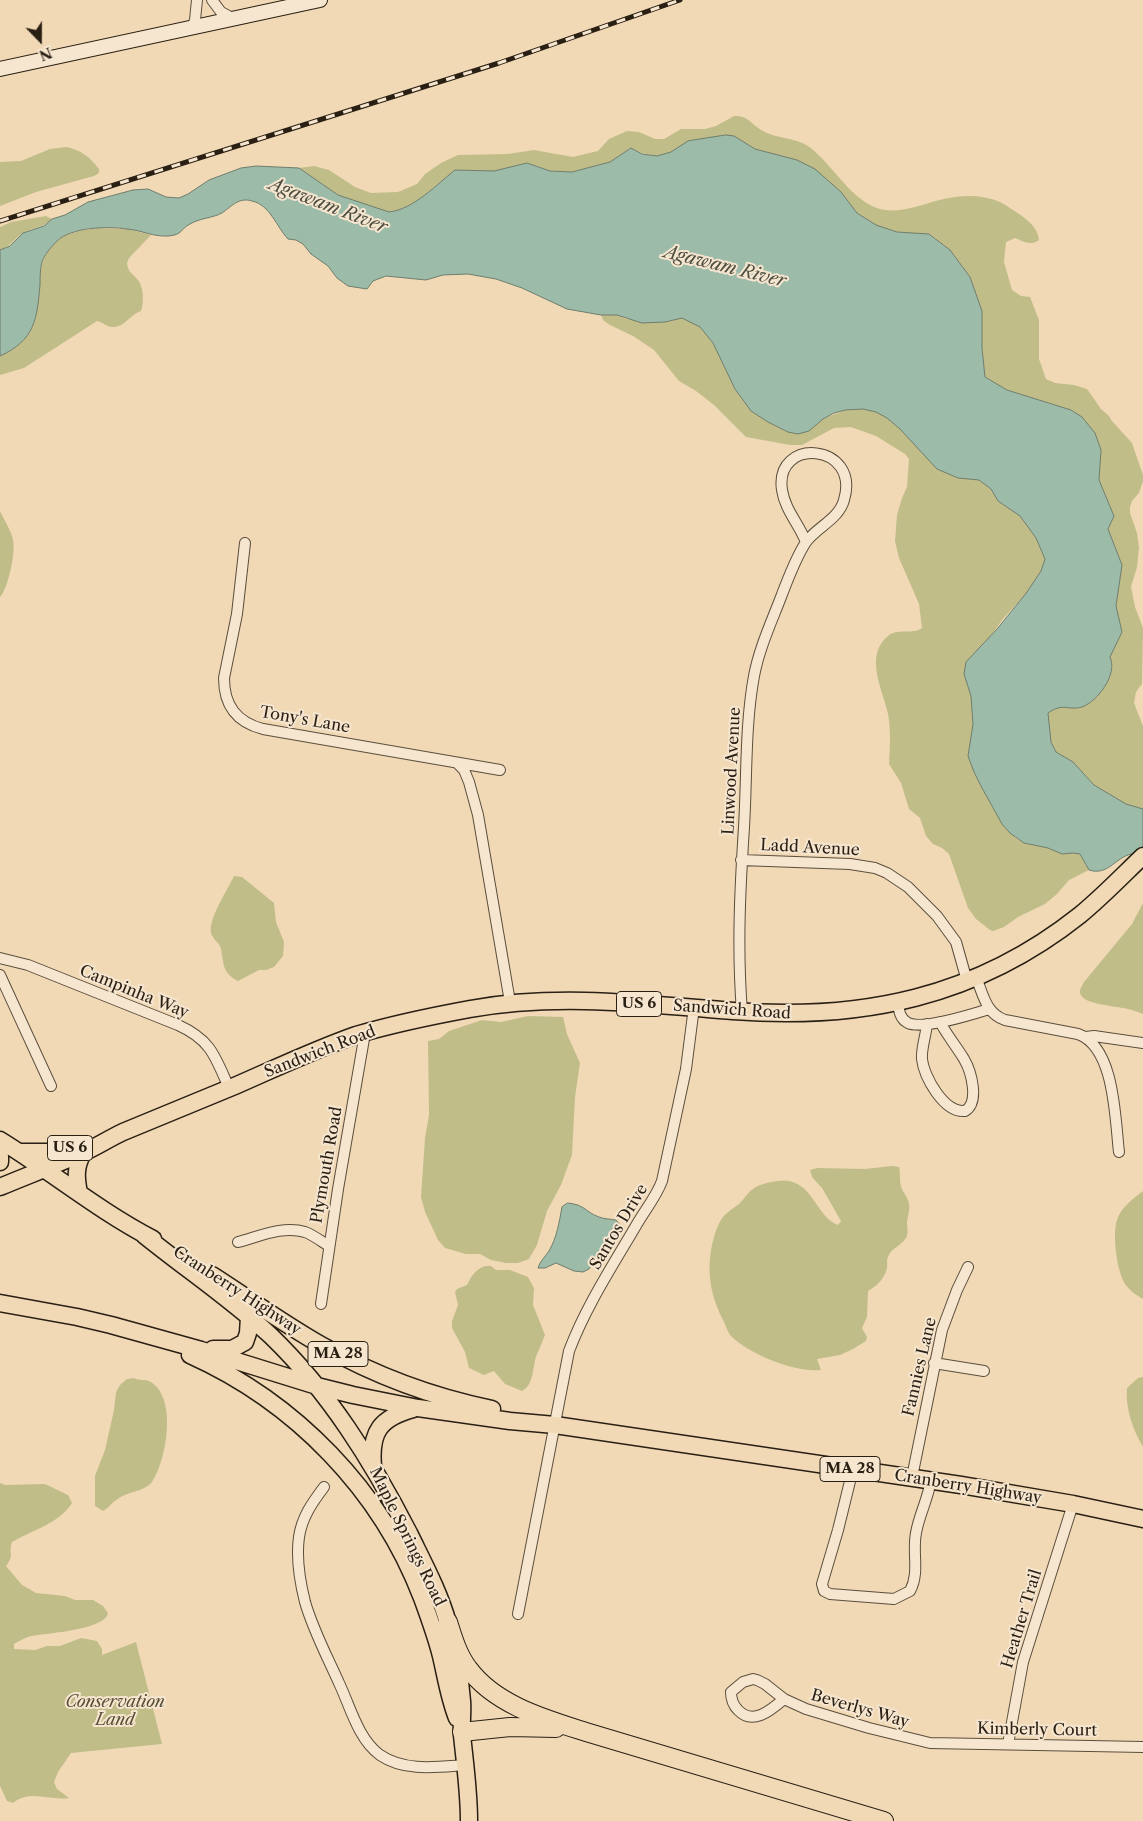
<!DOCTYPE html>
<html>
<head>
<meta charset="utf-8">
<style>
  body { margin:0 }
  #map { position:relative; width:1143px; height:1821px; overflow:hidden; background:#f1d9b6; font-family:"Libre Caslon Text",serif }
  canvas { display:block }
  .north { position:absolute; left:15px; top:15px; width:50px; height:50px; -webkit-text-stroke:4px #f6e6d0; paint-order:stroke; rotate:158deg; font-size:14px; font-weight:700; line-height:20px; text-align:center; color:#291f13 }
  .north::after { content:''; display:block; margin:auto; width:18px; height:22px; background:#291f13; clip-path:polygon(50% 0,100% 100%,50% 72%,0 100%) }
</style>
</head>
<body>
<div id="map">
<canvas width="1143" height="1821"></canvas>
<div class="north">N</div>
</div>
<script>
const g = document.querySelector('canvas').getContext('2d');
g.lineJoin = 'round';
function fillPath(path, color) { g.fillStyle = color; g.fill(path, 'evenodd'); }
function stroke(path, color, width, dash) { g.strokeStyle = color; g.lineWidth = width; g.lineCap = dash ? 'butt' : 'round'; g.setLineDash(dash || []); g.stroke(path); }
function label(font, color, halo, rows, align = 'center') {
  g.font = font + ' "Libre Caslon Text",serif'; g.lineWidth = 4; g.setLineDash([]); g.textBaseline = 'middle'; g.strokeStyle = halo; g.fillStyle = color; for (const [text, x, y, turn = 0] of rows) {
    g.save(); g.translate(x, y); g.rotate((+turn || 0) * Math.PI / 180); g.textAlign = isNaN(turn) ? turn : align; if (halo) g.strokeText(text, 0, 0); g.fillText(text, 0, 0); g.restore();
  }
}
const green = new Path2D(`
  M734 116C750 116 750 124 763 131 776 139 798 137 812 149 833 166 853 202 880 209 897 213 912 208 929 203 951 196 977 192 1000 202 1006 205 1013 210 1019 214 1028 220 1038 228 1039 240 1031 246 1024 242 1015 238L1006 242 1004 262 1012 290 1021 296 1030 297 1039 320V359L1046 379 1055 383 1074 385 1087 389 1101 409 1109 416 1112 421 1132 443 1143 475V481L1139 493 1132 501 1130 507V513L1137 533 1139 548 1137 567 1131 587 1135 607 1143 628 1142 684 1136 692 1134 703 1143 726V809L1126 804 1094 785 1073 762 1056 752 1051 742 1048 713C1064 702 1067 711 1082 707 1098 701 1118 674 1110 657L1122 632 1116 606 1122 565 1108 529 1114 516 1099 480 1101 450 1095 433 1082 417 1071 410 1007 390 985 377 982 348V311L970 277 950 250 930 234 897 232 876 225 857 213 841 192 797 160 755 149 734 136 689 141 671 152 657 156 642 153 631 148 610 162 572 172 550 171 527 163 495 171 455 170C436 185 414 209 389 212L338 195 299 168 314 166 329 170 355 187 371 193 398 192 417 184 425 174 441 163 458 155 508 154 534 150 573 157 598 151 609 139 627 131 639 132 655 139H664L681 129H705L716 126Z
  M66 147C81 150 90 157 99 169V173L94 176 36 192 0 206V162L21 161 50 149Z
  M46 216 52 219C41 229 33 227 23 233 13 239 13 245 0 250V227L11 222Z
  M98 228 128 229 151 235 129 258 127 263C128 272 132 273 137 279 144 286 144 303 141 311 131 314 124 328 112 327 107 327 102 322 97 321L24 368 0 375V356C63 328 19 272 58 240 69 231 86 230 98 228Z
  M601 315H617L626 319 665 322 682 318 689 320 700 327 713 343 735 389 751 411 768 422 788 432 809 431 823 419 845 410 863 409 876 412 887 418 900 429 937 468 958 478 979 480 991 489 998 501 1020 516 1036 538 1045 559 1041 571 1027 592 1002 620 964 674 971 696 973 724 968 756 982 788 1002 824 1016 838 1024 843 1048 848 1062 854 1073 853 1080 854 1089 870 1069 880 1057 894 1045 904 1018 917 1004 927 993 931 990 930 976 919 968 908 949 854 942 848 933 844 926 836 920 818 909 809 901 783 889 764C890 748 891 730 888 714 883 690 863 655 889 635 900 628 912 635 922 628L919 604 899 558 895 541 897 515 902 498 907 487 909 459 905 454 876 436 851 427 834 428 802 445H790L746 437 714 405 696 391 679 381 654 350 633 336 610 325 603 320Z
  M0 511C4 520 11 530 13 540 16 552 8 589 0 597Z
  M234 876 242 877 274 903 276 922 284 942 283 956 274 967 266 970H259L238 981C222 973 224 964 221 949 220 943 213 940 211 933 208 919 228 889 234 876Z
  M1143 903V1014C1138 1012 1133 1010 1128 1009 1118 1006 1082 1005 1080 993 1079 990 1082 986 1084 982L1132 924Z
  M528 1016 563 1017 567 1034 580 1063 575 1097 572 1155 561 1185 547 1211 537 1245 529 1259 518 1263H506L491 1260 480 1254H466L445 1248 438 1240 425 1212 421 1197 425 1138 429 1115 428 1041 439 1039 449 1031 482 1020 501 1022Z
  M892 1166 899 1167C901 1173 899 1180 901 1186 902 1191 906 1195 908 1200 911 1208 908 1214 907 1222 907 1228 909 1233 906 1238 901 1246 891 1248 888 1257 886 1261 888 1264 887 1268 885 1278 877 1286 868 1291L867 1317 862 1328 867 1337 866 1341 853 1349 840 1355 817 1359 821 1370C795 1373 749 1354 731 1336 728 1333 726 1326 724 1322 711 1297 706 1273 712 1245 714 1237 716 1228 721 1220 726 1212 733 1209 740 1203 745 1198 748 1192 753 1189 760 1183 781 1179 789 1181 814 1186 817 1217 838 1225L841 1221 822 1188 812 1177 810 1170 817 1168 865 1169Z
  M1143 1191V1299C1136 1295 1130 1291 1125 1284 1117 1271 1112 1235 1117 1220 1121 1207 1133 1199 1143 1191Z
  M485 1266H491L496 1270H510L528 1277 534 1288 533 1305 545 1335C542 1342 540 1348 537 1354 532 1366 535 1384 522 1391L505 1384 494 1371 484 1375 469 1368 465 1352 452 1328V1321L458 1305 455 1292 457 1289 467 1285C472 1275 475 1270 485 1266Z
  M1143 1377V1447C1133 1430 1125 1408 1127 1388L1138 1378Z
  M134 1378C139 1381 144 1379 149 1381 178 1395 167 1460 152 1482 144 1492 128 1491 118 1499 112 1502 109 1508 103 1511L95 1506V1476L105 1450 114 1410 116 1392 120 1385 127 1379Z
  M0 1483 5 1485 45 1484 68 1495 72 1503C60 1523 31 1531 12 1542 8 1553 15 1555 6 1566L22 1585 36 1593 65 1596 75 1600H93L103 1606 108 1613C105 1630 47 1633 32 1636 26 1637 19 1641 14 1644V1649L35 1650 47 1646H60L81 1638 97 1641 102 1649V1655L136 1642 162 1744 71 1753 58 1772 54 1782 57 1789 69 1798C48 1801 31 1789 13 1803L7 1801 0 1786Z`);
const water = new Path2D(`
  M726 135 734 136 755 149 797 160 815 169 841 192 857 213 876 225 897 232 929 234 950 250 970 277 982 311V348L985 377 1007 390 1071 410 1082 417 1095 433 1101 450 1099 480 1114 516 1108 529 1122 565 1116 606 1122 632 1110 657C1118 674 1098 701 1082 707 1067 711 1064 702 1048 713L1051 742 1056 752 1073 762 1094 785 1126 804 1143 809V863L1138 857 1131 854C1115 858 1108 876 1089 870L1080 854 1073 853 1062 854 1048 848 1024 843 1010 833 1002 824 982 788 974 772 968 756 973 724 971 696 964 674 966 662 997 629 1027 592 1041 571 1045 559 1036 538 1020 516 998 501 991 489 979 480 958 478 937 469 900 429 887 418 876 412 863 409 845 410 834 413 823 419 809 431 798 434 788 432 768 422 751 411 735 389 713 343 700 327 682 318 665 322 642 323 617 315H601L567 309 522 288 496 279 468 274 443 275 426 280 386 276 373 281 367 289 348 286 337 278 328 266 311 254 303 244 296 240 288 239C276 226 270 205 252 201 239 197 232 206 222 213 213 218 200 218 190 224 180 229 183 235 168 236 153 237 141 230 127 229 109 226 71 227 57 241 51 247 45 254 42 262 40 269 40 278 40 285 37 319 35 340 0 356V250L10 246 23 233 44 226 52 219 65 215 88 202 133 190 148 189 166 197 179 198 188 194 209 180 241 168 256 166 299 168 338 195 389 212C414 209 436 185 455 170L494 171 527 163 550 171 572 172 610 162 631 148 642 154 657 156 671 152 688 141Z
  M568 1203C586 1205 585 1212 599 1217 604 1219 610 1219 616 1220L621 1226V1233L607 1249 595 1259 589 1269 583 1272 574 1271 556 1263 545 1268H538C540 1261 545 1257 549 1251 557 1237 559 1223 562 1207Z`);
const street = new Path2D(`
  M212 0 221 12 234 19
  M192 28 195 20 197 0
  M245 543 237 614 224 678C224 705 236 722 263 729L500 770
  M457 763 464 770 469 782 478 815 510 1002
  M741 860 850 864 875 868 887 873 908 887 937 916 956 942 967 981
  M0 958 28 965 178 1025C211 1040 215 1056 229 1088
  M0 975 51 1086
  M976 977C983 994 986 1014 1005 1020L1078 1034C1115 1047 1115 1119 1119 1152
  M898 1003C899 1011 900 1019 908 1023 923 1030 973 1014 989 1009
  M742 1012C737 948 740 890 744 827 747 777 745 725 754 676 759 649 771 623 781 597 788 579 795 559 806 542 799 524 785 510 782 490 774 436 861 443 844 500 839 519 817 527 806 542
  M927 1024C926 1035 921 1049 922 1059 924 1077 944 1113 965 1111 980 1102 971 1071 964 1059 956 1046 947 1035 940 1022
  M1086 1037 1094 1036 1143 1043
  M238 1242C258 1237 283 1225 305 1232 313 1235 321 1241 329 1246
  M321 1304 338 1189 365 1033
  M934 1363 984 1371
  M853 1469 838 1530 822 1584 824 1591 830 1594 894 1599 910 1591C920 1572 912 1553 916 1533 919 1515 928 1499 931 1480
  M912 1477 942 1330 957 1290 968 1267
  M324 1487C312 1503 302 1517 299 1537 296 1558 300 1582 305 1602 313 1630 327 1656 339 1683 350 1706 358 1739 380 1755 405 1772 437 1767 465 1765
  M518 1614 569 1351C586 1306 613 1265 637 1224 645 1210 656 1197 662 1181L686 1069 694 1007
  M784 1699C771 1710 753 1726 738 1710 733 1705 731 1699 731 1692L743 1682 753 1679 757 1680 765 1684 784 1699 806 1709 869 1728 930 1743 1143 1747
  M1008 1744 1023 1662 1073 1504`);
const secondary = new Path2D(`
  M0 69 320 0`);
const primary = new Path2D(`
  M0 1140C52 1172 99 1211 153 1239
  M19 1152H49L81 1145
  M0 1156V1162
  M0 1187C26 1176 53 1166 80 1154 95 1148 108 1139 123 1132 161 1116 199 1101 237 1085 276 1068 316 1049 356 1035 393 1024 432 1016 470 1009 557 993 646 1004 733 1011 862 1021 977 997 1080 915 1102 897 1122 876 1143 856
  M79 1193C76 1178 75 1167 83 1153
  M144 1235C186 1269 231 1299 271 1336 329 1392 372 1461 409 1533 423 1562 439 1591 448 1623 455 1648 460 1675 462 1701 463 1712 461 1723 462 1735 465 1764 469 1792 469 1821
  M212 1275C248 1298 284 1324 321 1345 374 1375 433 1397 492 1409
  M0 1303 77 1317 111 1325 201 1350 317 1386 353 1395 418 1408 510 1421 555 1425 961 1485 1073 1504 1143 1519
  M213 1349H232L245 1342 248 1333 249 1317
  M190 1355C295 1402 381 1490 422 1598 429 1617 436 1636 441 1656 446 1677 449 1698 457 1718
  M373 1466C370 1432 380 1418 413 1409`);
const highway = new Path2D(`
  M448 1622C453 1638 458 1655 468 1668 495 1705 545 1719 586 1732L884 1821
  M462 1732 510 1727 556 1728`);
const rail = new Path2D(`
  M0 221 499 63 680 0`);
const shields = [
  [639,1004,45],
  [70,1148,45],
  [338,1354,60],
  [850,1469,60]
];
const shieldNames = [
  ["US 6",639,1004],
  ["US 6",70,1148],
  ["MA 28",338,1354],
  ["MA 28",850,1469]
];
const streetNames = [
  ["Tony's Lane",305,720,10],
  ["Linwood Avenue",732,771,-87],
  ["Ladd Avenue",810,848,3],
  ["Campinha Way",134,992,22],
  ["Sandwich Road",732,1010,4],
  ["Sandwich Road",320,1052,-21],
  ["Plymouth Road",327,1165,-80],
  ["Santos Drive",619,1227,-59],
  ["Cranberry Highway",237,1291,33],
  ["Fannies Lane",920,1367,-77],
  ["Cranberry Highway",968,1487,9],
  ["Maple Springs Road",407,1537,64],
  ["Heather Trail",1022,1619,-73],
  ["Beverlys Way",860,1709,16],
  ["Kimberly Court",1037,1730,1]
];
const parkNames = [
  ["Conservation",115,1702],
  ["Land",115,1720]
];
const waterNames = [
  ["Agawam River",328,206,21],
  ["Agawam River",725,267,14]
];
fillPath(green, '#c1bd89');
fillPath(water, '#9cbba8');
stroke(water, '#6e7d6c', 1);
stroke(street, '#5b4e3c', 12);
stroke(secondary, '#291f13', 16);
stroke(primary, '#291f13', 19);
stroke(highway, '#291f13', 20);
stroke(street, '#f6e6d0', 10);
stroke(secondary, '#f6e6d0', 14);
stroke(primary, '#f1d9b6', 16);
stroke(highway, '#f1d9b6', 18);
stroke(rail, '#291f13', 5);
stroke(rail, '#f6e6d0', 3, [9]);
for (const [x, y, w] of shields) { const box = new Path2D(); box.roundRect(x - w / 2, y - 12.5, w, 25, 4); g.fillStyle = '#f6e6d0'; g.fill(box); stroke(box, '#291f13', 1); }
label('bold 15px', '#291f13', null, shieldNames);
label('16px', '#291f13', '#f6e6d0', streetNames);
label('italic 16px', '#574e36', '#f6e6d0', parkNames);
label('italic 18px', '#4c4e40', '#f6e6d0', waterNames);
</script>
</body>
</html>
